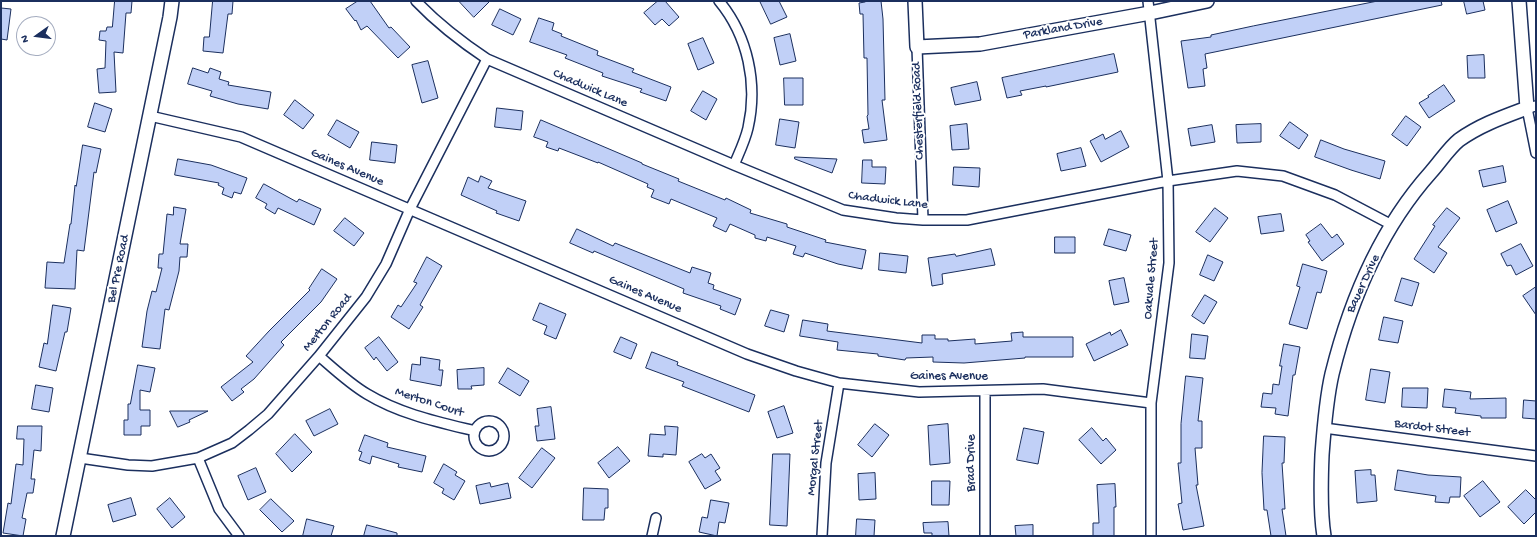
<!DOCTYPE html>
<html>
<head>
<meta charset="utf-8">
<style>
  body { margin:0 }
  #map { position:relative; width:1537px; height:537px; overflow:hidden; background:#fff; font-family:"Gochi Hand",sans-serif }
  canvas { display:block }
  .frame { position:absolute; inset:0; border:2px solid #1b2f5e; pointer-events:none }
  .north { position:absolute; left:16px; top:16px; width:40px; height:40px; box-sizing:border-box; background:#fff; border:1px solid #a4acbf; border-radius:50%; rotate:256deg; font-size:11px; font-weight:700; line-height:16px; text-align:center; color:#1b2f5e }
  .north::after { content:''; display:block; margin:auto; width:14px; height:18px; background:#1b2f5e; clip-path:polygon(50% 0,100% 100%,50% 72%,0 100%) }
</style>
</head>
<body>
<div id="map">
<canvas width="1537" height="537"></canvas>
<div class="frame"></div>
<div class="north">N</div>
</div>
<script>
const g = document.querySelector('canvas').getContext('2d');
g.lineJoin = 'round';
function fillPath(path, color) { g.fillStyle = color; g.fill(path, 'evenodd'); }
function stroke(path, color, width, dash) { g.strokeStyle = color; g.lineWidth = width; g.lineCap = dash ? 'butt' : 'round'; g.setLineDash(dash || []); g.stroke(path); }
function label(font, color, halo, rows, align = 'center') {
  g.font = font + ' "Gochi Hand",sans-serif'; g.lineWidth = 4; g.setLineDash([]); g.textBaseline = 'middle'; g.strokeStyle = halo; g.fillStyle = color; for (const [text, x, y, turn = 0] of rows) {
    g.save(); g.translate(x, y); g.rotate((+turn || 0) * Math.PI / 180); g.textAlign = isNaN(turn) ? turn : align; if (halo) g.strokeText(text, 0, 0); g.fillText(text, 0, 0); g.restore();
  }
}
const building = new Path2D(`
  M115 1H132L131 13H126L123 53 114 52 116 92 99 93 97 69 105 68 106 41 99 40 100 31H106L107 27H112Z
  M213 1H233L232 14H228L223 53 203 51 204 37H209Z
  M358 1H370L389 28 391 27 410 47 398 58 367 26 361 30 356 20 355 21 346 9Z
  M459 1H490L474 17Z
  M658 1H665L679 17 669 26 662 19 655 25 644 13Z
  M760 1H779L787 17 771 24Z
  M865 1H881L883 19 885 100H882L887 140 864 143 862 130 869 129 867 116 868 115 867 58H864L863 14H860L859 3 865 2Z
  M1378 1H1441L1442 5 1205 54 1207 68 1203 69 1205 86 1188 88 1181 41 1211 37V35L1253 26Z
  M1464 1H1483L1485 10 1467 14Z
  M1 8 11 9 7 40 1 39Z
  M500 9 521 19 513 35 492 25Z
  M539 18 554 23 552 30 562 34 561 36 598 51 597 55 634 69 632 72 671 87 666 101 640 92 642 89 602 76 603 73 565 58 567 55 530 42Z
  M790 34 796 61 780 65 774 38Z
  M703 38 714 63 698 70 688 44Z
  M1114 54 1118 72 1046 87V86L1020 91 1022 95 1007 98 1002 78Z
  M1484 55 1485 78H1468L1467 56Z
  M428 61 438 98 422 103 412 65Z
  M193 68 208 73 210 68 221 72 219 79 229 82 228 85 271 92 268 109 238 104 210 96 212 91 188 84Z
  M784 78H803V105H785Z
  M977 82 981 100 955 105 951 88Z
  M1444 85 1455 101 1429 118 1419 103 1429 97 1428 96Z
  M703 91 717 99 706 120 691 111Z
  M295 100 314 115 303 129 284 115Z
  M95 103 112 109 105 132 88 127Z
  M497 108 523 111 521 130 495 127Z
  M1406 116 1421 127 1407 146 1392 135Z
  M780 119 799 122 795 148 776 145Z
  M337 120 359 132 350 148 328 135Z
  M541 120 642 163V164L679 179 678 181 725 200 726 198 751 210 750 213 787 224V227L826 240 825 242 866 250 862 269 838 264 805 253 803 257 793 254 796 246 767 237 766 241 755 238V235L730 224 726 232 713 226 717 218 671 199 669 204 651 197 654 190 647 187 648 184 598 162V163L559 148 558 151 546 147 548 142 534 137Z
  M1290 122 1308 135 1299 149 1280 136Z
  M967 124 969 149 952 150 950 126Z
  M1261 124V142L1237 143 1236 125Z
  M1212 125 1215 142 1191 146 1188 129Z
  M1121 131 1129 147 1101 162 1090 141 1103 134 1105 139Z
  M1321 140 1344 149 1385 161 1380 179 1351 170 1315 157Z
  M372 142 397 145 395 163 370 160Z
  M83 145 101 149 96 173 94 172 84 251 77 250 75 289 45 288 47 262 64 263 70 224H71L75 185 76 186Z
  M1081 148 1086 166 1061 171 1057 154Z
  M795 157 837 159 832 173 795 159Z
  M178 159 211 165 247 178 241 194 234 192 232 198 222 194 224 188 218 185 219 183 175 175Z
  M863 160H872V167H886L885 184 862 183Z
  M1503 166 1506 182 1483 187 1479 171Z
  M954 167 980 168 979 187 953 185Z
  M481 176 492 181 488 188 526 201 519 221 496 213 497 211 461 195 468 177 478 182Z
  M264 184 297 202 299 199 321 209 314 225 278 208 275 214 265 208 267 204 256 198Z
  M1508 201 1517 223 1496 232 1487 210Z
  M174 207 186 209 180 244H188L187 257H180L179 271 169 310 165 309 160 349 142 347 147 311 152 291 156 292 162 268H158L159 254H163L167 214 173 215Z
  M1215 208 1228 218 1210 242 1196 232Z
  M1447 208 1460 218 1438 247 1447 253 1434 273 1414 259 1435 226 1433 225Z
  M1281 214 1284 231 1261 234 1258 217Z
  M345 218 364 233 354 246 334 231Z
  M1321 224 1332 238 1337 234 1344 244 1322 261 1308 242 1310 241 1306 235Z
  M577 229 613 246 615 243 690 273 692 267 711 273 708 283 714 285 713 289 741 299 735 315 720 309 721 306 683 293 684 289 594 251 593 253 570 243Z
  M1109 229 1131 235 1126 251 1104 245Z
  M1055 237H1075V253H1055Z
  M1521 244 1533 266 1516 275 1511 265 1507 266 1501 254Z
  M991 249 995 265 942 274 943 284 932 286 928 258 955 254 956 256Z
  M880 253 908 256 906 273 879 270Z
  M1208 255 1223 262 1214 281 1200 275Z
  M427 257 442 266 420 305 423 307 409 329 391 317 398 305 401 307 417 283 414 282Z
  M1303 264 1327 271 1321 293 1317 292 1307 329 1289 324 1300 287 1297 286Z
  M322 269 337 279 321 302 281 342 284 345 254 379 241 389 244 392 232 401 221 387 253 362 246 356 269 331 310 290 309 289Z
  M1124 278 1129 302 1114 305 1109 281Z
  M1402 278 1419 283 1412 306 1395 301Z
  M1536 287V315L1523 296Z
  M1205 295 1217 302 1204 324 1192 316Z
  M540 303 566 314 556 339 544 334 547 326 533 320Z
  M53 305 71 308 67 332H65L56 371 39 367 44 343 47 344Z
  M771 310 789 315 784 332 765 326Z
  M1384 317 1403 321 1398 343 1379 340Z
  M803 320 828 324 827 331 922 343V335H935V339H948V341L975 339V344L1012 341 1011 333 1023 332V337H1073V357H1025V358L964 363 933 362V357L906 358 905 360 878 356V354L837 350 838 342 800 336Z
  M1121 330 1128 345 1094 361 1086 344 1110 332 1111 335Z
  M1192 334 1208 336 1205 359 1190 358Z
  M379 337 398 362 387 371 376 357 374 360 365 348Z
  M621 337 637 344 631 359 614 352Z
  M1284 344 1300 347 1295 375H1293L1288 416 1275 414 1276 408 1261 407 1263 393 1272 394 1273 384 1279 385 1282 366H1280Z
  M652 352 678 362 677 365 755 395 749 412 682 386 684 382 646 368Z
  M421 357 440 360 439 370H443L441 386 410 380 412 364 420 365Z
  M138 365 155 368 150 392 140 390V410H150V426H141V435H124V420H128V404H130Z
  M484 368V385L471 386 472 389H458L457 370Z
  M508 368 529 381 520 396 499 383Z
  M1371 369 1390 372 1385 403 1366 400Z
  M1186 376 1203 378 1198 421H1202V448H1195L1198 485H1196L1204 526 1183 530 1178 504 1182 503 1178 463H1181V424Z
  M36 385 53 388 49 412 32 409Z
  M1403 388H1428L1427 408 1402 407Z
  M1445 389 1471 392 1470 399 1506 398V418H1481V416L1455 413 1456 408 1443 407Z
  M1524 400 1536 401V419L1523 418Z
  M784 406 793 433 777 438 768 412Z
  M551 407 555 439 537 441 535 426H539L537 409Z
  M330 409 338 424 314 436 306 421Z
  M170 411H208L189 420 190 422 178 427Z
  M875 424 889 435 872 457 858 445Z
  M948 424 950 463 930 465 928 426Z
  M18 426H42L41 451 34 450 31 479H35L33 493H27L22 518 26 519 23 536 3 533 8 503 11 504 16 464 23 465 24 439H17Z
  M665 426 678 427 676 455 663 454V457L648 456 650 434 665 435Z
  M1024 428 1044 432 1038 464 1017 460Z
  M1092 428 1103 441 1106 438 1116 450 1101 464 1079 440Z
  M295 434 312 452 292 472 276 454Z
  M365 435 388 443 387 447 426 456 422 472 398 467 399 464 372 456 370 464 359 460 362 452 359 451Z
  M1264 436 1285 437 1284 463H1282L1285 509H1282L1286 536H1271L1267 510H1264L1262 473Z
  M618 447 630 461 609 478 598 463Z
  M542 448 555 458 532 488 519 478Z
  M702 454 705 458 711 454 720 468 715 471 721 480 705 489 689 462Z
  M773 454H790L787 526 770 525Z
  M444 464 457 472 455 475 465 481 454 500 442 493 444 489 434 483Z
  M256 468 266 492 248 500 238 476Z
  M1371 470V475H1375L1377 501 1357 503 1355 471Z
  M1398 470 1428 475 1461 477 1460 497H1450L1449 503 1435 502 1436 496 1395 490Z
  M875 473 876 499 859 500 858 474Z
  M932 481H950L949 505H932Z
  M1483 481 1500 502 1480 517 1464 496Z
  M490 483 491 487 508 483 511 498 480 504 476 486Z
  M1115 484 1116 507H1114V536H1093V523H1099L1097 485Z
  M584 488 608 489V508H605L604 520H583Z
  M1526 490 1536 500V512L1524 524 1508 507Z
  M131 498 136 515 113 522 108 505Z
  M170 498 185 517 172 528 157 509Z
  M271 499 294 521 282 532 260 510Z
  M711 500 729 503 725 523 719 522 717 536 699 532 702 517 707 518Z
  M307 519 334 526 331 536H303Z
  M857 519 875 520 874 536H856Z
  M948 522 949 536H932V533H924L923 523Z
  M367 525 397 533V536H364Z
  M1033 525V536H1016L1015 526Z`);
const street = new Path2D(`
  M416 1C438 24 460 41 487 59L734 165 843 210 896 218 923 220H967L1168 181 1237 171 1283 176 1335 195 1392 225
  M719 1C748 36 758 84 748 128 745 141 739 153 734 165
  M1148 1 1168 181 1169 263 1151 403V536
  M917 47 923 220
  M1536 106 1527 108 1536 153
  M150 116 241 137 747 354 796 371 839 383 919 392 1043 389 1151 403
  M319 356C334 369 350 384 367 394 400 414 438 422 475 431
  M474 436a15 15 0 1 1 30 0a15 15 0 1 1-30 0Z
  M1324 428 1536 456
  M80 458 128 465 152 466 198 458 232 443 249 430 268 414 319 356 366 297 386 264 410 209 487 59
  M198 458 219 509 239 536
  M652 536 656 518
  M822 536 826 463 839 383
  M985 536V391`);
const secondary = new Path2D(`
  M915 1 917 47 980 44 1150 13 1207 1
  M63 536 170 17 172 1
  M1324 536C1320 512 1321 479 1322 455 1324 428 1326 400 1332 374 1350 301 1381 228 1431 172 1440 162 1449 148 1459 140 1480 125 1503 117 1527 108L1519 1`);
const streetNames = [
  ["Parkland Drive",1063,29,-10],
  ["Chadwick Lane",590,89,23],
  ["Chesterfield Road",919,111,-92],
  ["Gaines Avenue",347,168,23],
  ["Chadwick Lane",888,201,7],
  ["Bel Pre Road",119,269,-78],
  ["Oakvale Street",1152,279,-85],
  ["Bauer Drive",1364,284,-65],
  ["Gaines Avenue",645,295,23],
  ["Merton Road",328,323,-51],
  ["Gaines Avenue",949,377],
  ["Merton Court",429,403,18],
  ["Bardot Street",1432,429,7],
  ["Morgal Street",816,458,-84],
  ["Brad Drive",972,463,-90]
];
fillPath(building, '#c1d0f7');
stroke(building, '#1b2f5e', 1);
stroke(street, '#1b2f5e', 12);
stroke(secondary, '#1b2f5e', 16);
stroke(street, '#fff', 9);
stroke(secondary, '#fff', 13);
label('13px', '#1b2f5e', '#fff', streetNames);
</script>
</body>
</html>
